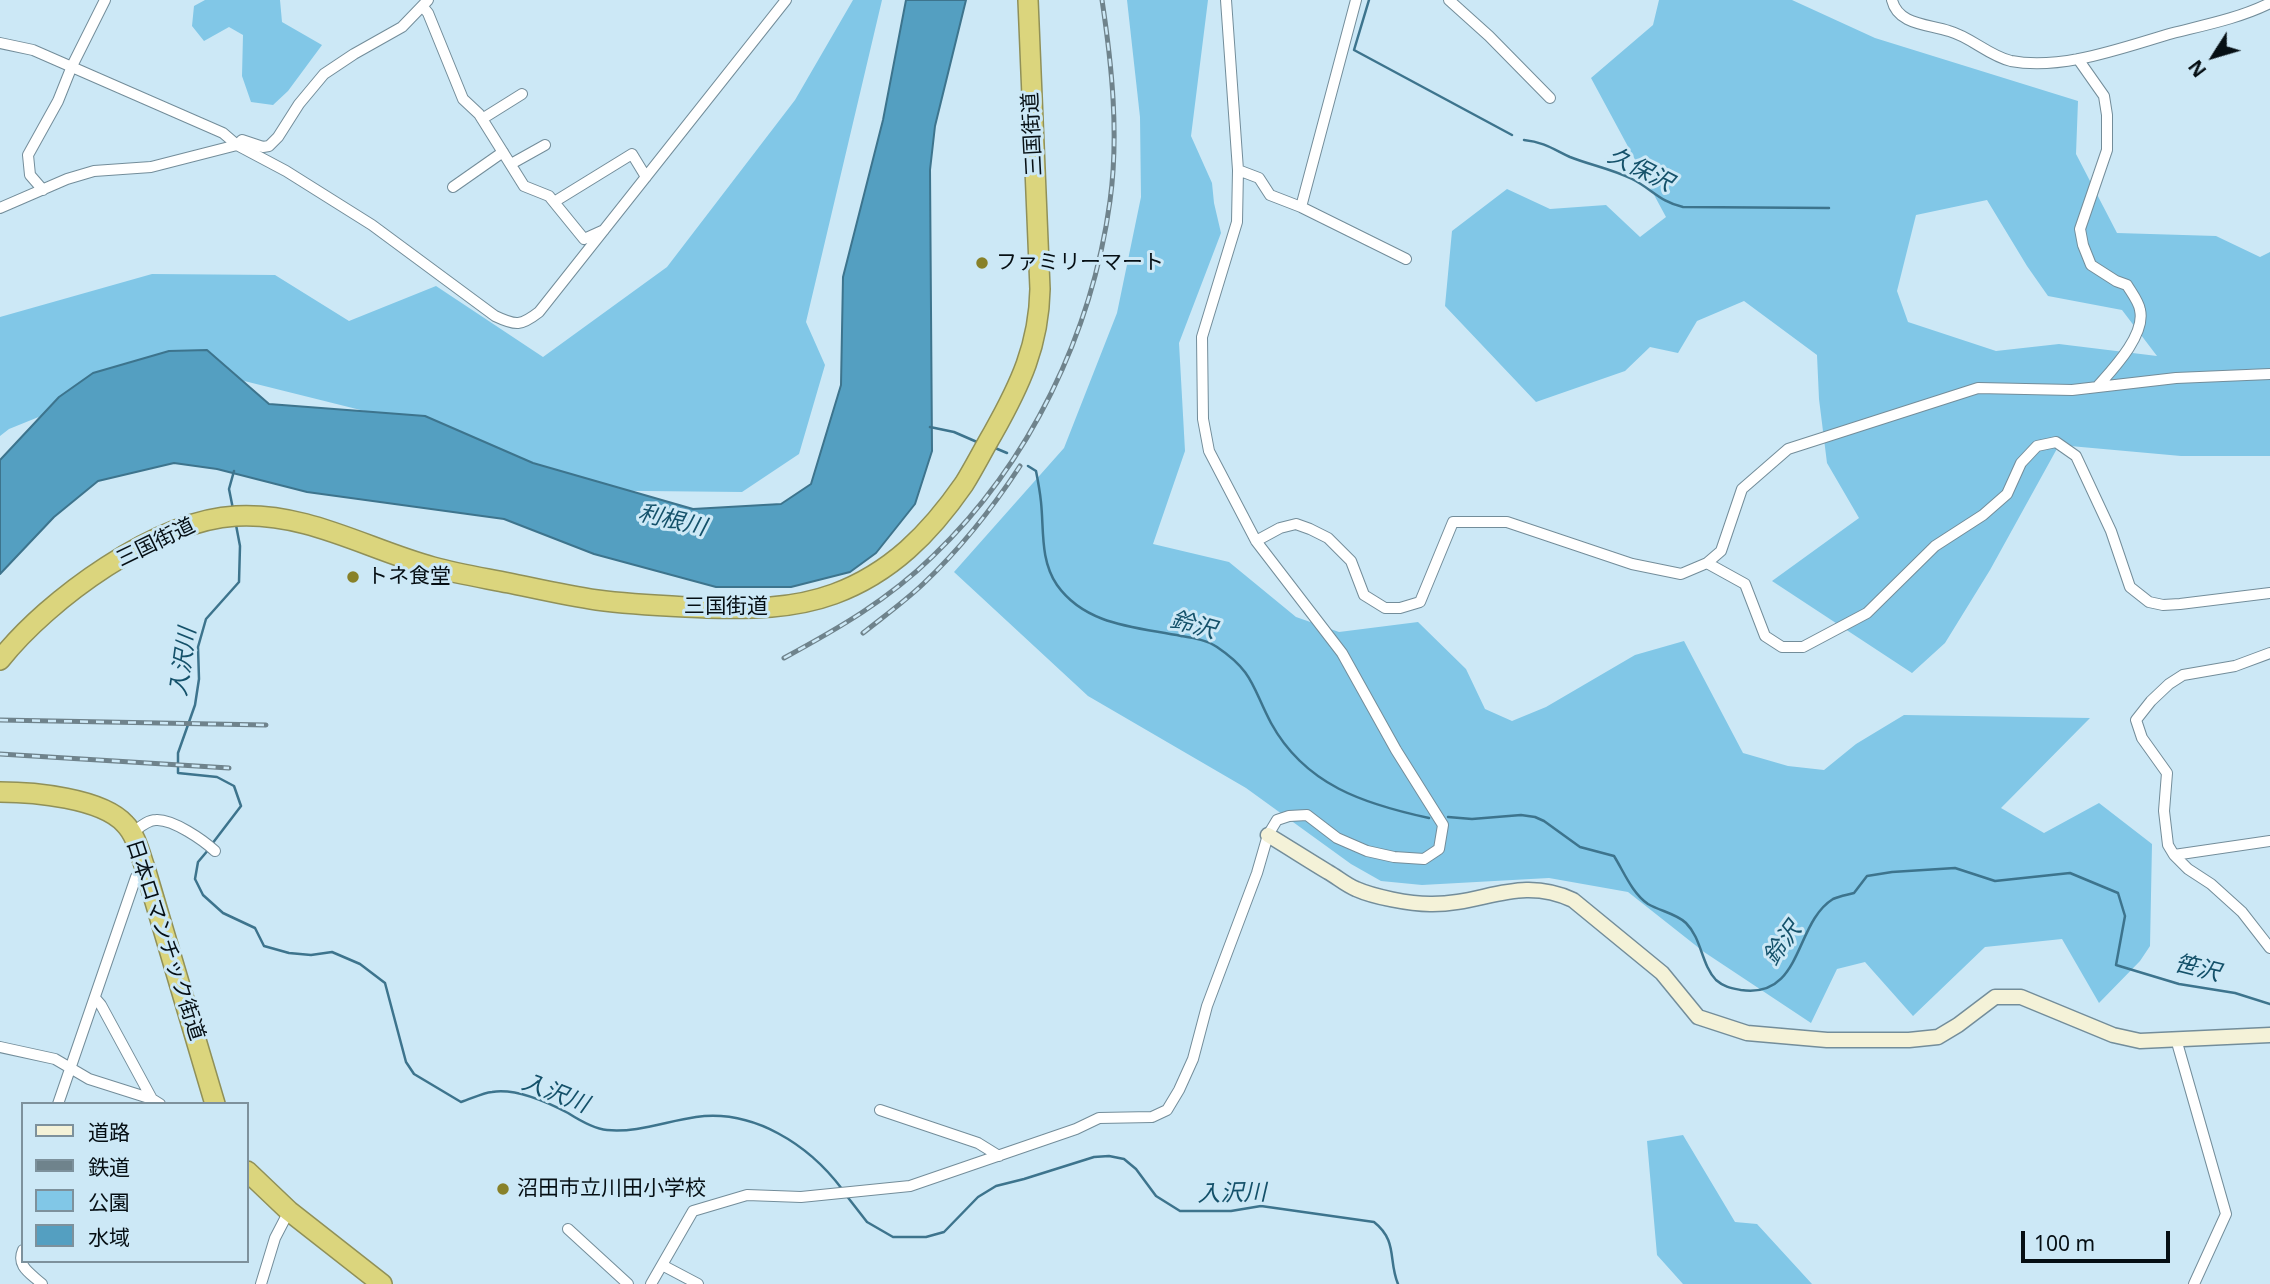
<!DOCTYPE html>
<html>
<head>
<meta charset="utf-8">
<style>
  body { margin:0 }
  #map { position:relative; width:2270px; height:1284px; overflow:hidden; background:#cce8f6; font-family:"Noto Sans","Noto Sans JP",sans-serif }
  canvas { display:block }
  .legend { position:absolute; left:21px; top:1102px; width:228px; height:161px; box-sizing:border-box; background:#cce8f6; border:2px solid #7d919c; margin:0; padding:9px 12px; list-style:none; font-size:21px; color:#060f14 }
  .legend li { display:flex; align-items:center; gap:14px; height:35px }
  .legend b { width:35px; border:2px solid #7d919c }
  .north { position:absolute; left:2179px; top:21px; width:70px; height:70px; -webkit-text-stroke:5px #cce8f6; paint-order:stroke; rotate:233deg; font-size:19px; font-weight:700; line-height:28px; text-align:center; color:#060f14 }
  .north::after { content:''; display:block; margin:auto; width:24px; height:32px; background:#060f14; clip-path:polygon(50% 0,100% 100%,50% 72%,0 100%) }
  .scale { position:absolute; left:2021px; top:1231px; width:149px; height:32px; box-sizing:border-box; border:4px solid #060f14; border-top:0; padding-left:9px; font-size:21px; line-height:24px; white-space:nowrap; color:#060f14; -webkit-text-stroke:5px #cce8f6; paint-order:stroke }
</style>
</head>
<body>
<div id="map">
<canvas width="2270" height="1284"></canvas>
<ul class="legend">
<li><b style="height:9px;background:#f4f2d8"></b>道路</li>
<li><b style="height:9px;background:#6f838c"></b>鉄道</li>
<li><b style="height:19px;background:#81c7e7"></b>公園</li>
<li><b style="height:19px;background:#549fc1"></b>水域</li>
</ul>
<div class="north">N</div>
<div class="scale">100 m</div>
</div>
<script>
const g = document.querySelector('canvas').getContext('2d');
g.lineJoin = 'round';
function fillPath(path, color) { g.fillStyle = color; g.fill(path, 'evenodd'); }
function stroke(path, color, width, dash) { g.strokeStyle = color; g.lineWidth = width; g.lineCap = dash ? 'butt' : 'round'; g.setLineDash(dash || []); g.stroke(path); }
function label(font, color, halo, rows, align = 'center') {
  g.font = font + ' "Noto Sans","Noto Sans JP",sans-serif'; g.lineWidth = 6; g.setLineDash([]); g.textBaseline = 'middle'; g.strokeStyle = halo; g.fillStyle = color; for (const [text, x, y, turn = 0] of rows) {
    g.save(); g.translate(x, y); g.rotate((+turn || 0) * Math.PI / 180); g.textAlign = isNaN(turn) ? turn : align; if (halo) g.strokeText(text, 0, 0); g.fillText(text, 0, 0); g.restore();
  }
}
const green = new Path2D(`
  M205 0H280L282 22 322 45 288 91 273 105 251 102 242 76 243 35 229 27 204 41 192 26 194 6Z
  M853 0H882L806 322 825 365 799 454 742 492 549 490 481 440 172 363 9 429 0 436V317L152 274 275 275 349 321 436 286 543 357 667 267 795 100Z
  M1127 0H1208L1191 136 1212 183 1214 203 1221 233 1179 343 1185 451 1153 544 1229 562 1296 617 1339 632 1418 622 1466 669 1485 709 1512 721 1546 707 1635 655 1684 641 1743 753 1788 766 1824 770 1856 744 1904 715 2090 718 2001 808 2044 833 2099 803 2152 844 2150 946 2140 961 2099 1003 2062 939 1985 947 1913 1016 1865 962 1837 969 1811 1023 1704 952 1628 892 1549 878 1422 885 1381 881 1351 864 1246 788 1088 696 954 572 1064 448 1117 313 1141 197 1140 117Z
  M1659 0H1792L1875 38 2078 101 2076 154 2117 233 2216 236 2260 257 2270 252V456H2181L2059 445 1990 570 1945 643 1912 673 1772 581 1859 518 1827 463 1819 399 1817 355 1744 301 1697 321 1678 353 1650 347 1625 371 1536 402 1445 306 1452 231 1507 189 1550 209 1606 205 1640 237 1666 217 1591 78 1653 25ZM1987 200 2027 266 2048 296 2122 310 2157 356 2059 344 1996 351 1908 322 1897 291 1916 215Z
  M1683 1135 1735 1222 1757 1224 1812 1284H1683L1657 1255 1647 1141Z`);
const water = new Path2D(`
  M906 0H966L935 126 930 170 932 451 915 504 876 553 850 572 791 587H716L594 554 504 519 307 492 217 469 174 463 98 481 54 517 0 574V460L59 397 93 373 169 351 207 350 269 404 425 416 533 463 693 509 781 504 811 484 841 385 843 277 883 120Z`);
const stream = new Path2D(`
  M1369 0 1354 50 1512 135
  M1524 140C1544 142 1553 149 1570 157 1590 165 1612 169 1632 179 1652 189 1660 202 1683 207L1829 208
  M930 427 954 432 977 442
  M995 448 1007 453
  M1028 466 1036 471C1038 481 1040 492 1041 502 1044 530 1040 560 1057 585 1086 626 1137 627 1181 636 1193 638 1207 640 1217 647 1254 672 1252 687 1271 723 1305 785 1364 804 1429 818
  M233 509 229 489 234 471
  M1448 817 1472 819 1521 815 1535 817 1544 821 1580 847 1614 856C1624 872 1632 893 1648 904 1660 911 1677 914 1686 923 1702 939 1701 964 1716 980 1724 987 1731 988 1741 990 1803 999 1794 923 1833 899 1840 896 1847 895 1854 893L1867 876 1892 872 1955 868 1995 881 2070 873 2118 893 2125 916 2116 965 2179 984 2235 993 2270 1004
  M212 844 241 806 234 786 217 777 178 773V753L195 705 199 679 198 647 206 619 239 582 240 546 236 525
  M209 849 198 862 195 879 203 895 223 913 255 928 264 946 289 953 311 955 332 952 360 964 385 983 406 1062 414 1074 461 1102C471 1099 482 1093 492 1092 516 1088 547 1102 568 1113 579 1120 594 1129 607 1130 637 1133 667 1121 696 1117 754 1109 809 1145 842 1189
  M846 1195 867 1222 893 1237H926L944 1232 978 1197 996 1186 1024 1179 1094 1157 1109 1156 1124 1159 1136 1169 1156 1196 1180 1211H1231L1261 1206 1374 1222C1398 1241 1388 1260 1398 1284`);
const street = new Path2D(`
  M1449 0 1489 36 1550 98
  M1892 0C1898 25 1928 24 1949 31 1971 37 1989 56 2011 61 2062 71 2124 47 2173 33 2205 25 2240 18 2270 3
  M423 7 428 13 463 99 479 114 524 186 549 196 584 239 604 230
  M0 43 33 50 223 133 237 145 242 140 263 147 269 146 278 137 299 104 324 74 354 54 402 27 428 0
  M2078 59 2104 96 2107 115V150L2080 229 2083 245 2091 265 2116 281 2127 285C2131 292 2139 302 2140 310 2146 335 2112 370 2097 387
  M482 119 522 94
  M511 164 545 145
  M1238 170 1259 178 1270 195 1301 207 1406 259
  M453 187 503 152
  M43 190 30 175 28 155 58 101 72 66 105 0
  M554 202 632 154 646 177
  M1301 207 1356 0
  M0 208 67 179 94 171 151 167 237 145 286 171 372 225 495 316C516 326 521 326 539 312L786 0
  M1256 541 1280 528 1296 524 1310 529 1328 538 1351 561 1364 595 1385 608H1400L1420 602 1453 522H1507L1632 564 1681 574 1707 563 1721 551 1742 489 1788 449 1978 388 2072 390 2176 378 2270 374
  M1707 563 1745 584 1765 636 1782 647H1803L1867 613 1935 546 1983 515 2007 494 2021 463 2037 446 2056 442 2076 456 2111 531 2130 587 2149 602 2163 605 2180 604 2270 593
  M2270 653 2235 666 2183 675 2169 684 2151 701 2136 720 2142 738 2167 773 2164 811 2168 845 2174 855 2188 869 2211 884 2242 912 2270 948
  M132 833C139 828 147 820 156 820 173 819 203 840 215 851
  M2174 855 2270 841
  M95 998 101 1005 152 1099
  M2176 1039 2226 1214 2194 1284
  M0 1047 55 1059 89 1079 152 1099 160 1104
  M58 1104 136 877 145 868
  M880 1110 978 1143 999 1156
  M568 1229 628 1284
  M23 1250C16 1266 30 1273 42 1284
  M662 1265 698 1284
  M261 1284 275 1238 289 1211
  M651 1284 693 1211 747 1195 801 1197 910 1186 1076 1129 1099 1118 1152 1117 1167 1110 1179 1090 1193 1059 1207 1006 1257 873 1268 835 1277 820 1289 816 1307 815 1337 838 1367 851 1394 857 1424 859 1439 849 1443 825 1396 750 1342 653 1256 541 1209 451 1203 419 1202 337 1237 222 1238 170 1226 0`);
const secondary = new Path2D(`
  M1268 835C1288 847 1308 860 1328 872 1337 877 1346 885 1356 889 1374 897 1410 904 1430 904 1483 905 1519 875 1573 900L1662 973 1698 1017 1747 1033 1827 1040H1909L1938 1037 1958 1025 1995 997H2021L2113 1035 2140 1041 2270 1035`);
const highway = new Path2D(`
  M0 660C48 599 157 520 236 516 307 512 367 549 433 567 458 574 484 578 509 583 538 589 568 596 597 600 634 605 670 606 707 608 750 609 793 609 834 594 891 573 930 533 964 484 974 468 983 450 993 433 1020 385 1039 345 1040 289L1028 0
  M0 792C33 792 102 798 125 824 136 835 140 854 145 868L215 1104
  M247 1171 289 1211 382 1284`);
const rail = new Path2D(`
  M863 633C883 617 904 602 923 584 960 549 992 509 1020 466
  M784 658C839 628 888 600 933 556 1030 463 1092 333 1110 201 1119 135 1112 66 1102 0
  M0 720 266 725
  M0 754 229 768`);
const markers = [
  [982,263,7,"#888129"],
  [353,577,7,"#888129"],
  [503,1189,7,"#888129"]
];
const streetNames = [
  ["三国街道",1033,134,-93],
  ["三国街道",156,543,-26],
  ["三国街道",726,607],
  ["日本ロマンチック街道",165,940,72]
];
const poiNames = [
  ["ファミリーマート",996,263],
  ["トネ食堂",367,577],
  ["沼田市立川田小学校",517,1189]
];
const waterNames = [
  ["久保沢",1640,170,27],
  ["利根川",672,521,13],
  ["鈴沢",1193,626,15],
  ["入沢川",184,662,-82],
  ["鈴沢",1783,944,-54],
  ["笹沢",2197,969,14],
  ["入沢川",555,1094,21],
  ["入沢川",1232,1194,-1]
];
fillPath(green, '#81c7e7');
fillPath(water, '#549fc1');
stroke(water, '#3d748d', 2);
stroke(stream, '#3d748d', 2.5);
stroke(street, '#738d9a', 12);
stroke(secondary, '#738d9a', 17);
stroke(highway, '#909058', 22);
stroke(street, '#fff', 10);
stroke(secondary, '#f4f2d8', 14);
stroke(highway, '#dbd57d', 19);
stroke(rail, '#6f838c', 5);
stroke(rail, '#cce8f6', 2.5, [8]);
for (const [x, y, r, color] of markers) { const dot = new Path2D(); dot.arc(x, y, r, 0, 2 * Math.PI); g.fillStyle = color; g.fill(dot); stroke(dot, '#cce8f6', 2.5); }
label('21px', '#060f14', '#cce8f6', streetNames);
label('21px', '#060f14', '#cce8f6', poiNames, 'left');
label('italic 23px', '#14516a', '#cce8f6', waterNames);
</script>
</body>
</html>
